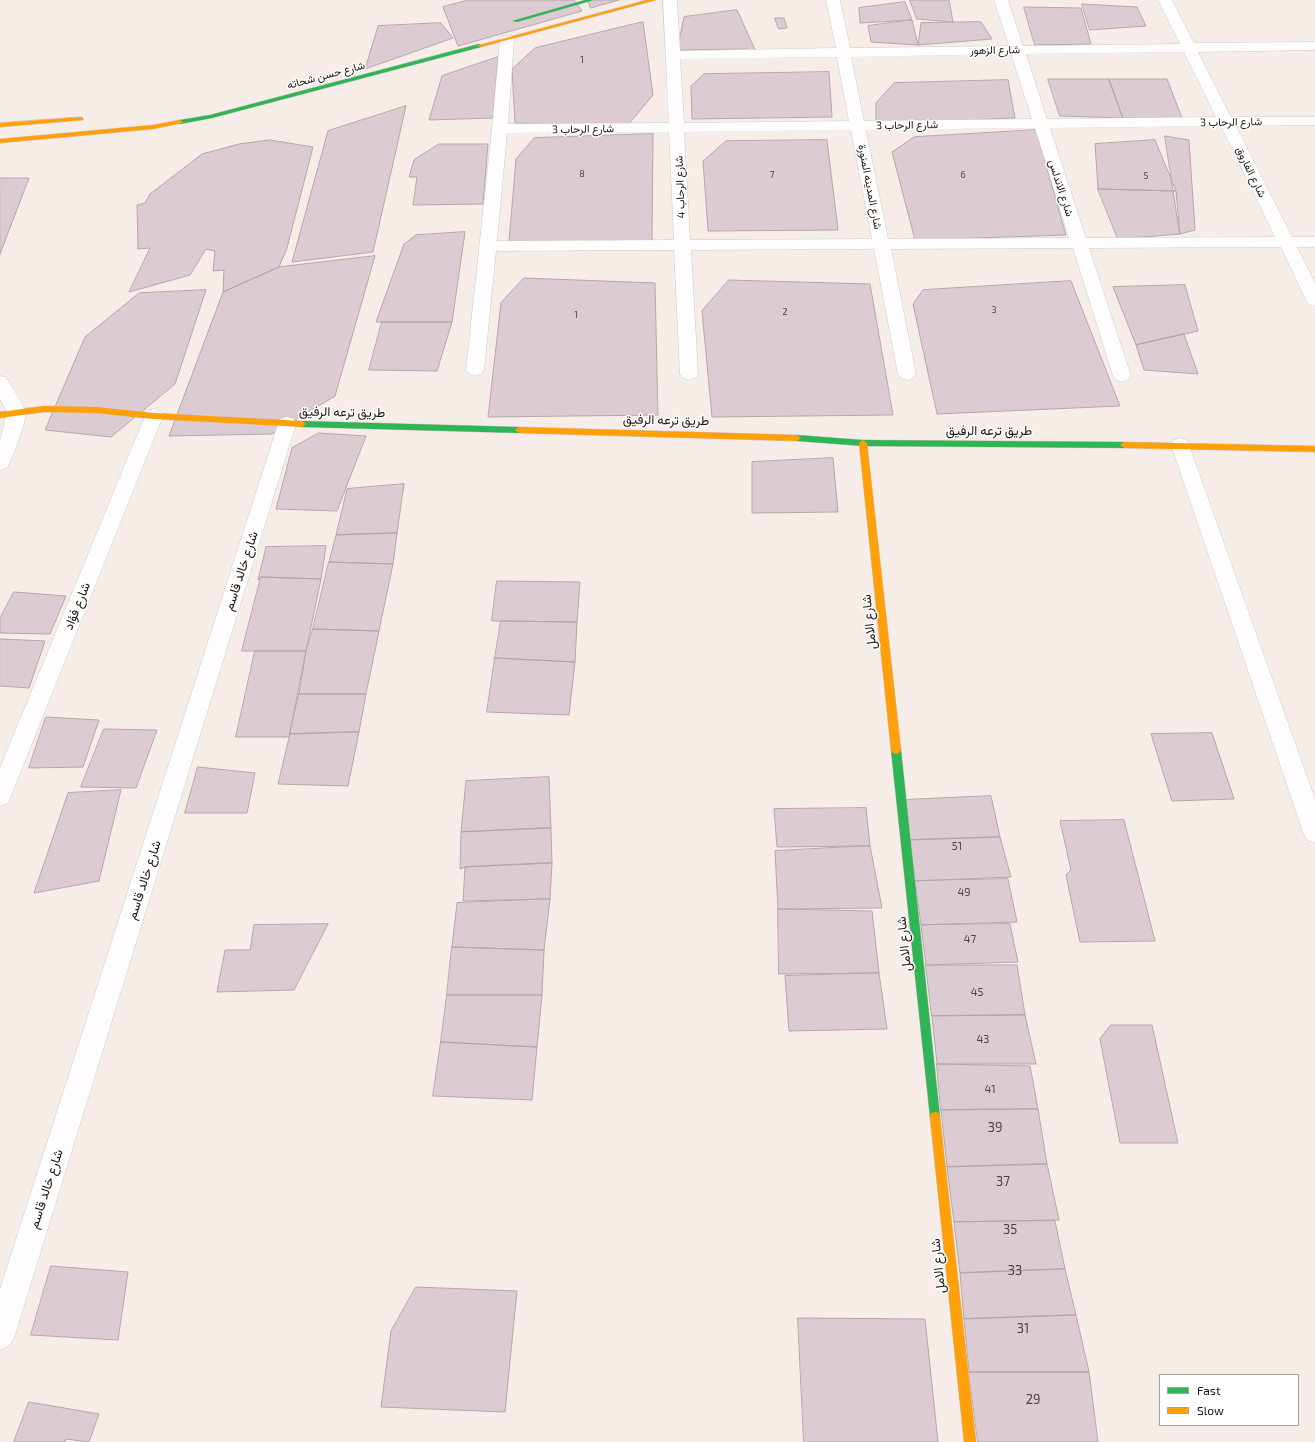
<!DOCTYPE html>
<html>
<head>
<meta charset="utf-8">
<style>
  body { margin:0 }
  #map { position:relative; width:1315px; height:1442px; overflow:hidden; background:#f6ede9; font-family:"Exo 2",sans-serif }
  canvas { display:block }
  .legend { position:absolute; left:1159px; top:1374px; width:140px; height:52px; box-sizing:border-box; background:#fff; border:1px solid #a5a19f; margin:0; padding:5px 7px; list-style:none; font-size:12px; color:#1d140f }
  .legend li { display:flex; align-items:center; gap:8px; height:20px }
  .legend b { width:20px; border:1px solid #a5a19f }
</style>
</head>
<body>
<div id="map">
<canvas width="1315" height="1442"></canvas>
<ul class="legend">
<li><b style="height:5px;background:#30b455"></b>Fast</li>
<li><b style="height:5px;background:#ff9f0a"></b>Slow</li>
</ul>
</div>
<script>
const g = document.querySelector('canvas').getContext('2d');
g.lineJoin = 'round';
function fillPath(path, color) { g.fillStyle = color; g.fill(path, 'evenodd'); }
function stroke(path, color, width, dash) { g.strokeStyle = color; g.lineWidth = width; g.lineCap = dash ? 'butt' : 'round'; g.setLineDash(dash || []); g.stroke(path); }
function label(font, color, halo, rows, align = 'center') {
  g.font = font + ' "Exo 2",Vazirmatn,sans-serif'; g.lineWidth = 3; g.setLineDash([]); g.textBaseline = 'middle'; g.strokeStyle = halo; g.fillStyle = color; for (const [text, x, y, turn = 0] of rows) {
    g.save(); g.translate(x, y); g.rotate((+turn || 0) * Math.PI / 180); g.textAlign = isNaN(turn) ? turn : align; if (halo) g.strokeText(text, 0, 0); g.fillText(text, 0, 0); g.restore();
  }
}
const building = new Path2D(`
  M469 0H574L582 11 458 46 443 7Z
  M588 0H619L591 8Z
  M910 0H949L953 22 917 19Z
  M905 2 912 20 860 23 859 8Z
  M1082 4 1137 7 1146 26 1090 30Z
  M1024 7 1081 8 1091 44 1035 45Z
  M737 10 757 54 748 49 677 50 684 17Z
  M775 18H784L787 28 779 29Z
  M912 20 918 45 871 42 868 26Z
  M643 22 653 95 628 125 515 123 512 69 535 48Z
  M981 22 992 39 918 45 921 23Z
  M441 23 453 38 365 69 378 26Z
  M498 57 493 118 429 120 442 76Z
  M829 72 832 117 692 119 691 86 704 74Z
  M1048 79H1109L1123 118 1060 116Z
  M1109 79H1167L1182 118H1123Z
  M1008 80 1015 118 876 124V103L894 83Z
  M406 106 373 252 292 262 328 131Z
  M1036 130 1066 235 915 240 892 152 914 137Z
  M653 134 652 241H509L516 159 534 138Z
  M1165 136 1189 140 1195 230 1180 234Z
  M270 140 313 147 287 248 279 267 223 292 224 270 213 271 215 251 206 249 190 275 129 292 150 248 138 249 137 205 145 203 150 194 202 154 239 144Z
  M827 140 838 230 708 231 703 161 726 141Z
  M1155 140 1176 191 1098 189 1095 144Z
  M439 144H488L483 204 413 205 417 177H409L414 160Z
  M0 178H29L0 254Z
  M1098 189 1176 191 1180 234 1118 239Z
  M465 232 452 322H376L404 244 416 235Z
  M375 256 335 396 272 434 169 436 223 292 279 267Z
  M524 278 655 283 658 415 488 417 501 303Z
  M729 280 870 284 893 415 712 417 702 311Z
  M1071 281 1120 406 937 414 913 304 923 290Z
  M1185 285 1198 331 1136 345 1113 287Z
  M206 290 175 384 111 437 45 430 85 337 139 293Z
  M382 322H452L437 371 369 370Z
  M1184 334 1198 374 1144 370 1136 345Z
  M319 433 366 436 337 511 276 509 292 448Z
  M833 458 838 512 752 513V462Z
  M404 484 397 533 336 535 347 489Z
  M397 533 393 564 329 562 336 535Z
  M326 546 321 579 261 577 258 580 266 547Z
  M329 562 393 564 379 631 313 629Z
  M261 577 321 579 306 651H242Z
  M497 581 580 582 577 622 492 621Z
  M14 592 66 596 50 634 0 633V618Z
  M501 621 577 622 575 662 495 658Z
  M313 629 379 631 366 694H299L306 651Z
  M0 639 45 641 29 688 0 686Z
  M255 651H306L289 737H236Z
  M495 658 575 662 569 715 487 712Z
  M299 694H366L359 732 290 734Z
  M46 717 99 720 83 767 29 768Z
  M104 729 157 730 136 788 81 787Z
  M359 732 348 786 278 784 290 734Z
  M1212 733 1234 799 1172 801 1151 734Z
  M198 767 255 773 247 813H185Z
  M549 777 551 828 461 832 466 781Z
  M121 790 99 881 34 893 68 793Z
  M991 796 1000 837 910 840 903 800Z
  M866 808 870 846 777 847 774 809Z
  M1124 820 1155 941 1080 942 1066 875 1071 870 1060 821Z
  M551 828 552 863 465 867 460 869 461 832Z
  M1000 837 1011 877 915 881 910 840Z
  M870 846 882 908 778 909 775 851Z
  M552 863 550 899 463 901 465 867Z
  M1008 879 1017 922 921 925 915 881Z
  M550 899 544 950 452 947 457 903Z
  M778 909 872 911 879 973 779 974Z
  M328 924 294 990 217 992 225 950H250L254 925Z
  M1010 924 1018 962 926 965 921 925Z
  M452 947 544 950 542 995H447Z
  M926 965H1017L1025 1015 932 1016Z
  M879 973 887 1029 789 1031 785 976Z
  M447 995H542L537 1047 441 1042Z
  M1025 1015 1036 1064H937L932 1016Z
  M1111 1025H1152L1178 1143H1120L1100 1039Z
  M441 1042 537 1047 532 1100 433 1096Z
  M937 1064 1030 1066 1038 1109 941 1110Z
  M1038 1109 1047 1164 947 1167 941 1110Z
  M1047 1164 1059 1220 954 1222 947 1167Z
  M1055 1221 1065 1269 960 1273 954 1222Z
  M51 1266 128 1272 118 1340 31 1335Z
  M1065 1269 1076 1315 964 1319 960 1273Z
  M416 1287 517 1291 505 1412 381 1407 391 1331Z
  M1076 1315 1089 1372H969L964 1319Z
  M798 1318 925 1319 938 1442H804Z
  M969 1372H1089L1098 1442H978Z
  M29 1402 99 1414 89 1442 66 1439 65 1442H14Z`);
const street = new Path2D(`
  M663 0H677L680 51 836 48 826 0H840L850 48 1009 46 994 0H1008L1023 46 1180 44 1158 0H1172L1194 43 1315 42V50L1198 52 1231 117H1315V125L1236 126 1292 237H1315V247H1297L1315 283V306L1309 304 1306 300 1281 247 1089 248 1131 376 1128 380 1122 382 1116 380 1113 376 1073 248 891 249 916 374 913 378 907 380 901 378 898 374 874 249 691 250 698 374 695 378 689 380 683 378 680 374 674 250 496 251 484 370 481 374 475 376 469 374 466 370 492 129 500 39 502 36H512L514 39 508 124 669 123ZM1184 52 1216 117 1047 119 1026 54ZM1011 54 1032 119 864 121 851 57ZM837 57 849 121 684 123 680 59ZM1221 126 1275 237 1086 238 1050 128ZM1035 128 1069 238 888 239 866 130ZM851 130 872 239 690 240 684 132ZM669 132 674 240 497 241 507 133Z
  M0 376 6 377C12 388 21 400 25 411 28 421 12 458 7 468L0 470V440L7 412 0 399Z
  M154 409 161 411 163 416 11 796 8 803 0 806V768L145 416 147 411Z
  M287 417 294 419 296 424 15 1335 10 1345 0 1350V1289L278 424 280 419Z
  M1180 438 1187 440 1189 445 1315 799V843L1307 840 1303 832 1171 445 1173 440Z`);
const fast = new Path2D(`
  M585 0H594L517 22 512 21Z
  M479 44 481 45V47L212 118 180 124 177 122 180 120 210 115Z
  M302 421 519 427 523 430 519 433 302 427 298 424Z
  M797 435 863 440 1124 442 1128 445 1124 448 863 446 797 441 793 438Z
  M896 746 899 747 901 750 940 1117 939 1121 935 1122 931 1121 930 1117 891 750 893 747Z`);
const slow = new Path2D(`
  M647 0H656L481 47 476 46Z
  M81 117 83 118V120L0 127V123Z
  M180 120 183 122 182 123 153 129 0 143V139L153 125Z
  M44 406 96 407 154 413 302 421 306 424 302 427 154 419 96 413 44 412 0 418V412Z
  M519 427 797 435 801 438 797 441 519 433 515 430Z
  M863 440 867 443 901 750 899 753 896 754 893 753 891 750 859 443Z
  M1124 442 1315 446V452L1124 448 1120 445Z
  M935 1112 939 1113 940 1117 976 1442H964L930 1117 931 1113Z`);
const farNumbernames = [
  ["1",582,60],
  ["8",582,174],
  ["7",772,175],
  ["6",963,175],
  ["5",1146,176],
  ["3",994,310],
  ["2",785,312],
  ["1",576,315]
];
const farStreetnames = [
  ["شارع الزهور",995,50,-1],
  ["شارع حسن شحاته",326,75,-15],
  ["شارع الرحاب 3",1231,122,-1],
  ["شارع الرحاب 3",907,125,-1],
  ["شارع الرحاب 3",583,129,-1],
  ["شارع الفاروق",1251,172,64],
  ["شارع الرحاب 4",680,187,-92],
  ["شارع المدينه المنورة",870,187,79],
  ["شارع الاندلس",1061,188,72]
];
const numberNames = [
  ["51",957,846],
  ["49",964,892],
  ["47",970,939],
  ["45",977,992],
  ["43",983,1039],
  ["41",990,1089]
];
const streetNames = [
  ["طريق ترعه الرفيق",342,412,1],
  ["طريق ترعه الرفيق",666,420,1],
  ["طريق ترعه الرفيق",989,431],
  ["شارع خالد قاسم",241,571,-72],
  ["شارع فؤاد",77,606,-68],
  ["شارع الامل",869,622,-96],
  ["شارع خالد قاسم",144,880,-72],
  ["شارع الامل",904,944,-96],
  ["شارع خالد قاسم",46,1189,-72],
  ["شارع الامل",938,1266,-96]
];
const nearNumbernames = [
  ["39",995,1128],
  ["37",1003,1182],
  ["35",1010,1230],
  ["33",1015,1271],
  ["31",1023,1329],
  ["29",1033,1400]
];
fillPath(building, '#ddcbd3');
stroke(building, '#b1a8a9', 1);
stroke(street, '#d1c8c3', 1);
stroke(fast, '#d1c8c3', 1);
stroke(slow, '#d1c8c3', 1);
fillPath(street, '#fefcfc');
fillPath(fast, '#30b455');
fillPath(slow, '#ff9f0a');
label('9px', '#4d4240', null, farNumbernames);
label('11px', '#1d140f', '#fff', farStreetnames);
label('11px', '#4d4240', null, numberNames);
label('13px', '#1d140f', '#fff', streetNames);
label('13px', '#4d4240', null, nearNumbernames);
</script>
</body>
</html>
